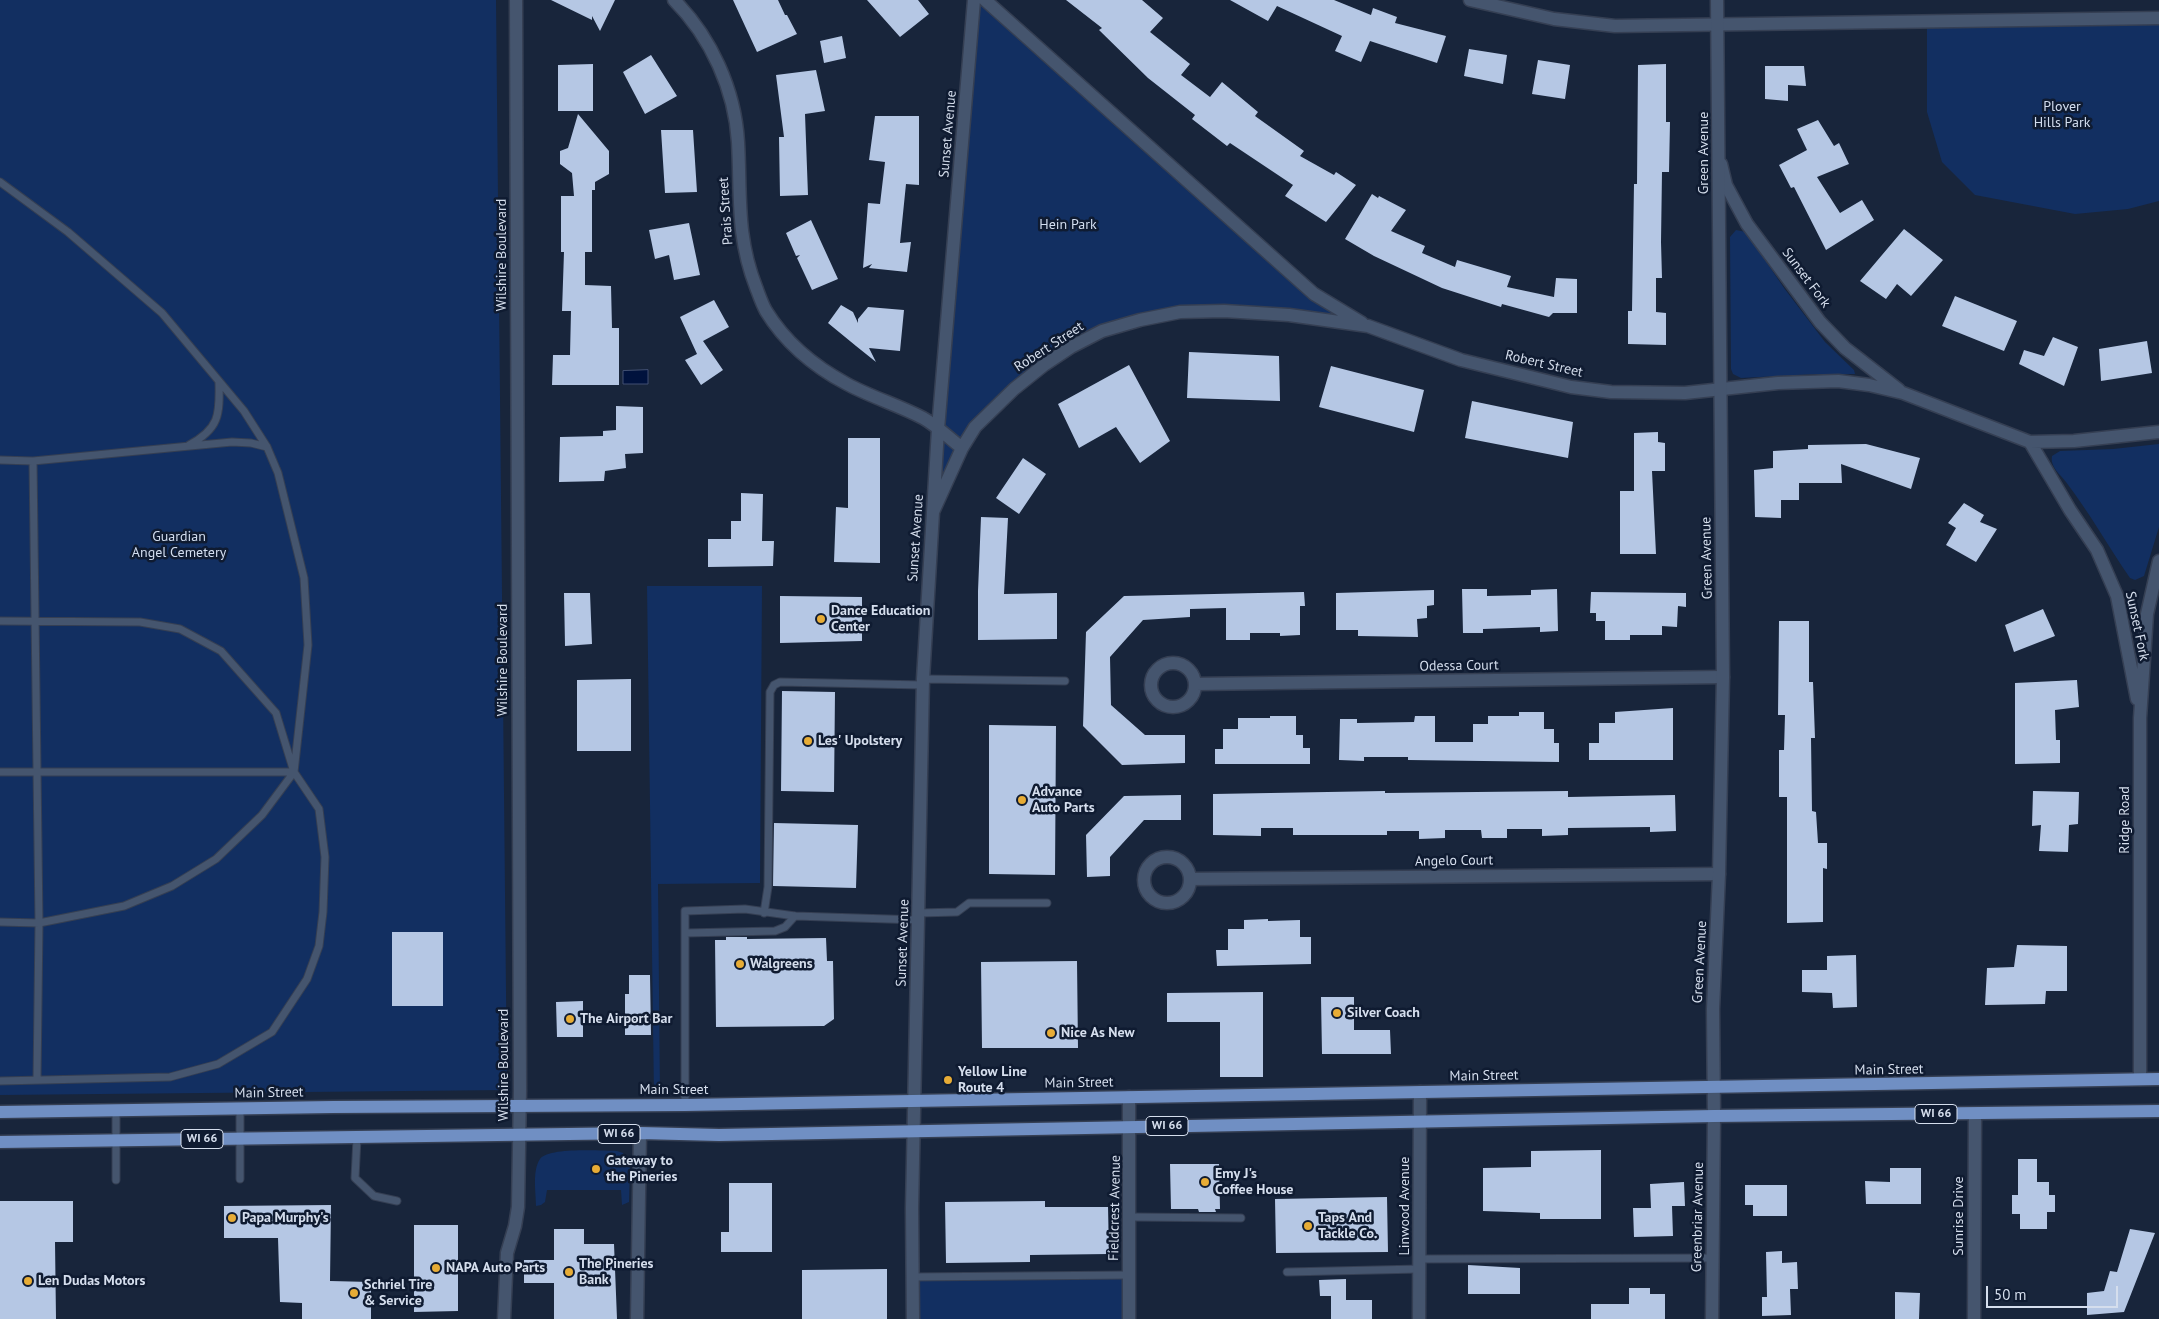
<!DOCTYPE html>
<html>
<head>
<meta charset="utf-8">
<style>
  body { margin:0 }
  #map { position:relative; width:2159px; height:1319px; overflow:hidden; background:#18253b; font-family:"PT Sans",sans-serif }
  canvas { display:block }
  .scale { position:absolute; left:1986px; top:1286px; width:132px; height:22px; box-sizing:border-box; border:2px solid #d5deed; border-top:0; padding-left:6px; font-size:15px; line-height:18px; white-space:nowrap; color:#d5deed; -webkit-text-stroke:4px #0f1b31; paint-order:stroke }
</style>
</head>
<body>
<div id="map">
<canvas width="2159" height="1319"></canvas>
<div class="scale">50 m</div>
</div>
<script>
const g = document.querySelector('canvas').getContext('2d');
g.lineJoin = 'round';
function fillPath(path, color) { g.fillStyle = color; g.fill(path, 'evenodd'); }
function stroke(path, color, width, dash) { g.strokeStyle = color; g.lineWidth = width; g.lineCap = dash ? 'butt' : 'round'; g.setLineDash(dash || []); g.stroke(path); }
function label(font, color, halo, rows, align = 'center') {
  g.font = font + ' "PT Sans",sans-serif'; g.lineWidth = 5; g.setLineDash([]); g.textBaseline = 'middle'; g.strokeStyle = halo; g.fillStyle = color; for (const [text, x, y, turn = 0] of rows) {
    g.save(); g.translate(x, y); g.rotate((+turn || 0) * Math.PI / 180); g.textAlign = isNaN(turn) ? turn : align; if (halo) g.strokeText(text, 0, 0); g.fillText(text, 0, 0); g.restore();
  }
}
const green = new Path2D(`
  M0 0H496L507 1090 0 1095Z
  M974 0H986L1314 294 1368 326 1180 312 1071 347 975 427 933 512Z
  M2159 18V201L2128 209 2075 214 1975 195 1942 162 1927 112V22Z
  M1736 230 1746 232 1784 288 1825 342 1854 370 1855 374H1816L1741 378 1733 374 1731 369 1730 237Z
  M2159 444V527L2144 576 2135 580 2130 578C2108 546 2089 512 2066 482 2060 474 2050 467 2052 456L2060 451 2113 449Z
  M647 586H762L760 883 658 884 660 1095 654 1096Z
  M617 1151 623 1153 630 1168 629 1202 622 1205 621 1190H547L545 1202 541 1205 536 1206C536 1192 532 1171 540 1159 549 1147 602 1151 617 1151Z
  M1129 1275V1319H913L912 1277Z`);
const water = new Path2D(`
  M648 370V384H623V371Z`);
const building = new Path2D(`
  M551 0H615L600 31 592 16V20Z
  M733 0H778L785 15H787L797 34 757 52Z
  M867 0H918L929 14 900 37Z
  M1066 0H1142L1163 18 1150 32 1190 64 1181 75 1210 97 1222 82 1258 112 1255 116 1304 151 1300 156 1334 175 1336 172 1356 185 1326 222 1285 196 1293 185 1230 143 1227 146 1192 119 1195 115 1148 78 1099 30 1102 28Z
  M1230 0H1334L1371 15 1373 8 1397 17 1395 23 1446 36 1437 63 1370 41 1361 62 1335 51 1342 36 1277 6 1268 21Z
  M842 36 846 58 824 63 820 41Z
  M1469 49 1507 55 1503 84 1464 76Z
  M651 55 677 96 645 114 623 72Z
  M1538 60 1570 65 1565 99 1532 94Z
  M593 64V111H558V65Z
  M1666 64V122H1670L1669 172H1662L1661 242 1662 278H1656V312L1666 313V345L1628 344V311H1632L1634 184H1637L1638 65Z
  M1765 66H1804L1806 86 1788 85V101L1765 99Z
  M816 70 825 111 805 114 808 195 780 196 779 137H784L776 75Z
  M578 114 609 151V174L595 182V190H592V252H585V285L611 286 612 328H619V385H552L553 355H570L571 311H562L564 252H561V196H574L572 173 560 164V151L568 148Z
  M875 116H919V185L906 184 900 243 911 242 907 272 869 268 872 264 863 268 868 203 880 204 885 162 869 160Z
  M1818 120 1834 146 1839 143 1849 164 1817 177 1840 213 1862 200 1874 220 1826 250 1794 187 1791 188 1779 165 1807 150 1797 129Z
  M661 130H693L697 192 665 193Z
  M1372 194 1378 198 1379 196 1406 210 1391 231 1425 246 1422 253 1455 267 1457 260 1511 276 1507 287 1554 297 1556 278 1577 279V313H1553L1549 317 1502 304 1501 307 1442 288 1374 256 1345 239Z
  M811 220 838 279 812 290 797 258 800 255 796 256 786 233Z
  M689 223 700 275 674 280 669 255 655 259 649 230Z
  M1904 229 1943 260 1911 296 1897 284 1886 299 1860 281Z
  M1955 296 2017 321 2004 351 1942 326Z
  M714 300 729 327 703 341 723 370 701 385 685 360 697 354 680 317Z
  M841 305 853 312 858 323V319L868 307 904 310 900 351 869 348 876 362 856 346 828 323Z
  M2053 337 2078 347 2064 386 2019 364 2024 350 2044 356Z
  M2147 341 2152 373 2101 381 2099 349Z
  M1189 352 1279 356 1280 401 1187 398Z
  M1129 365 1170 441 1140 463 1116 427 1079 448 1058 404Z
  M1331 366 1424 390 1414 432 1319 407Z
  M1472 401 1573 422 1568 458 1465 438Z
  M616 406 643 407V453L625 454 626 468 605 471 604 481 559 482 560 437 603 436V431L616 430Z
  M1658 432V442L1665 443V471H1652L1656 554H1620V491H1634V433Z
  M848 438H880V563L834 562 836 507 848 508Z
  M1866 444 1920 458 1911 489 1841 464 1842 483H1799V500H1781V518L1755 517 1754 470 1773 468V451L1808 449V445Z
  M1023 458 1046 474 1019 514 996 498Z
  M741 493 763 494 762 541H774L773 566 708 567V539H731V521H741Z
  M1964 503 1984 515 1980 522 1997 529 1976 562 1946 545 1956 528 1948 523Z
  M981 517 1008 518 1004 594 1057 593V639L978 640V591Z
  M1462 589H1487V596L1531 595V590L1557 589 1558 631 1540 632V627L1483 629V633H1463Z
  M1434 590V605L1427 606V618L1417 619 1418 637 1358 636V630H1336V593Z
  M1304 592 1305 606H1300V635L1280 636V633H1250V640H1226V608L1190 609V617L1143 620 1110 657 1111 705 1145 735H1185V763L1122 765 1083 726 1086 632 1124 596Z
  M1591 592 1686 593V607L1678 606 1677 627 1662 626V635H1630V640H1605V621H1596V613H1590Z
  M564 593H590L592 644 565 646Z
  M780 596 862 597V641L780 643Z
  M2043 609 2055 636 2014 652 2005 625Z
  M1779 621H1809V682H1813L1815 738H1811L1812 811 1816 812 1818 843H1827V869L1823 868V922L1787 923V797H1779V750H1784L1785 715H1778Z
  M631 679V751H577V680Z
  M2077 680 2079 707 2055 710 2056 740H2060V763L2015 764V683Z
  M782 691 835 692 834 792 781 791Z
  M1673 708V760H1589V743H1599V723H1615V712Z
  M1519 712H1544V729H1554V743H1559V762L1408 760V757H1364V761L1339 760 1340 719H1357V723L1414 722 1415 716H1435V742H1473V724H1488V716H1519Z
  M1270 716H1296V735H1303V748H1310V764H1215V749H1223V729H1238V718H1270Z
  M989 725 1056 726 1055 875 989 874Z
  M1385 791V793L1568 791V797L1675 795 1676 831 1650 832V827L1568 828V835L1542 836V829H1507V838H1482L1481 830H1445V838L1419 839V831H1387V835H1293V828H1261V836L1213 835V794Z
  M2033 791 2079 792 2078 824 2069 825 2068 852 2039 851 2041 825 2032 826Z
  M1181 795V820H1144L1110 857V876L1087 877 1086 835 1124 796Z
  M774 823 858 825 856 888 773 886Z
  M1268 919V921L1300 920V937H1311V964L1217 966 1216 950H1228V929H1244V920Z
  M392 932H443V1006H392Z
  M726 937H747V939L826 938 827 961H833L834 1019 824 1026 716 1027 715 940H726Z
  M2017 945 2067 946V991H2046L2045 1004 1985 1005 1987 968 2014 967Z
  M1856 955 1857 1007 1833 1008 1832 993 1802 992V970H1827V956Z
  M1077 961 1078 1048H982L981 962Z
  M629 975H650L651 1035H625V994H629Z
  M1263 992V1077H1220V1022H1167V993Z
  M1321 997H1354V1030H1390L1391 1054H1322Z
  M583 1001V1037H557L556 1002Z
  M1601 1150V1219H1540V1213L1483 1211V1168L1531 1167V1151Z
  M2018 1159H2037V1182H2049V1195H2055V1212H2047V1229H2020V1214H2012V1195H2018Z
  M1170 1164H1219L1220 1209H1215L1216 1212H1199L1198 1209H1171Z
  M1890 1168H1921V1204H1866L1865 1181 1890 1182Z
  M1684 1182 1685 1206H1672L1673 1236 1634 1237 1633 1208H1651L1650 1184Z
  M729 1183H772V1252H721V1232H729Z
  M1745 1185H1787V1216H1753V1205H1745Z
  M1387 1197 1388 1252 1276 1253 1275 1199Z
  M0 1201H73V1242H55L56 1319H0Z
  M1045 1201V1207H1108L1109 1254 1030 1255V1262L946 1263 945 1202Z
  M331 1205 330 1281 371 1282V1319H302V1303L280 1302 278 1238H224V1206Z
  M414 1225H458V1311L414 1312Z
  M554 1229H584V1244H614L617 1319H554V1283H524V1260H554Z
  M2130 1229 2155 1233 2124 1312 2087 1315V1293L2104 1291 2110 1271 2117 1272Z
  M1782 1251V1263L1797 1262 1798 1289H1790L1791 1315 1762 1316V1297H1767L1766 1252Z
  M1468 1265 1520 1268V1294H1468Z
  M887 1269V1319H802V1270Z
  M1346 1279V1300H1372V1319H1331V1296H1320L1319 1280Z
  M1629 1288H1650V1294H1665V1319H1591V1304H1629Z
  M1895 1292 1920 1293 1919 1319H1895Z`);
const service = new Path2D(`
  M0 182 68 232 162 313 244 411 267 447 278 473 304 578 308 645 294 772 319 809 325 857 323 912 319 946 307 979 272 1032 218 1064 170 1077 0 1081
  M189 445C219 429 220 415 219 383
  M0 460 33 461 232 442 251 443 267 447
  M33 461 39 923 37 1080
  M0 621 140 622 180 629 221 651 276 713 294 772 262 815 216 859 172 886 124 906 39 923 0 922
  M923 679 1065 681
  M0 772H294
  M764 913 768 887 770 692 774 685 780 682 923 685
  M919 913 957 912 969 903H1047
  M685 933 775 931 785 927 795 916
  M685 1105V911L745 909 795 916 919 920
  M240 1109V1179
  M357 1138 355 1178 374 1196 397 1201
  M116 1180V1110
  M1130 1217 1241 1218
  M1420 1259 1712 1258
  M1287 1272 1420 1269
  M912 1277 1129 1275`);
const minor = new Path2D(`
  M674 0C711 37 735 90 738 142 741 195 736 236 756 287 759 295 762 304 766 311 785 342 815 367 847 384 871 397 898 405 923 418 936 425 949 438 962 448
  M985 0 1314 294 1362 323
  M1470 0 1554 19 1615 26 2159 18
  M1721 164 1726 185 1747 224 1820 322 1845 348 1899 390
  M2030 442 2070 510 2097 550 2117 596 2137 699
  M933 512 962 448 975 427 1014 389 1044 365 1071 347 1102 331 1140 320 1180 312 1224 311 1289 315 1368 326 1461 360 1571 387 1611 392 1685 393 1778 383 1838 381 1869 385 1903 393 2030 442 2074 441 2159 432
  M1151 685a22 22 0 1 1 44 0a22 22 0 1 1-44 0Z
  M1195 684 1723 677
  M1144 880a23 23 0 1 1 46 0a23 23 0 1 1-46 0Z
  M1190 879 1719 874
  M2140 1079V718L2147 614 2159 561
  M637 1319 640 1133
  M913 1319 912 1208 923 679 938 429 974 0
  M1129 1319V1097
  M1419 1319 1420 1092
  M1712 1319 1714 1116
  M1974 1319 1975 1114`);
const tertiary = new Path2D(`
  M1714 1116 1713 1009 1719 874 1723 677 1717 0
  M504 1319 507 1253 515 1226 518 1207 520 1089 516 0`);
const primary = new Path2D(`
  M0 1112 333 1107 685 1105 2159 1079
  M0 1142 640 1133 719 1135 1714 1116 2159 1111`);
const markers = [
  [821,619,5,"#e7ac36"],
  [808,741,5,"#e7ac36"],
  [1022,800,5,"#e7ac36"],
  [740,964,5,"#e7ac36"],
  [1337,1013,5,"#e7ac36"],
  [570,1019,5,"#e7ac36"],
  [1051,1033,5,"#e7ac36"],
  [948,1080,5,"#e7ac36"],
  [596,1169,5,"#e7ac36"],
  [1205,1182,5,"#e7ac36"],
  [232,1218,5,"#e7ac36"],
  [1308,1226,5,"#e7ac36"],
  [436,1268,5,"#e7ac36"],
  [569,1272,5,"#e7ac36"],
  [28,1281,5,"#e7ac36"],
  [354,1293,5,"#e7ac36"]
];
const shields = [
  [1936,1114,42],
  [1167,1126,42],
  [619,1134,42],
  [202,1139,42]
];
const shieldNames = [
  ["WI 66",1936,1114],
  ["WI 66",1167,1126],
  ["WI 66",619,1134],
  ["WI 66",202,1139]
];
const parkNames = [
  ["Plover",2062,107],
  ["Hills Park",2062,123],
  ["Hein Park",1068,225],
  ["Guardian",179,537],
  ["Angel Cemetery",179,553]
];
const streetNames = [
  ["Sunset Avenue",948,134,-85],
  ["Green Avenue",1704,153,-90],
  ["Prais Street",726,211,-94],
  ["Wilshire Boulevard",502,255,-90],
  ["Sunset Fork",1806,278,53],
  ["Robert Street",1049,347,-33],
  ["Robert Street",1544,364,13],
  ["Sunset Avenue",916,538,-86],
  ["Green Avenue",1707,558,-91],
  ["Sunset Fork",2137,626,78],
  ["Wilshire Boulevard",503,660,-90],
  ["Odessa Court",1459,666,-1],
  ["Ridge Road",2125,820,-90],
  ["Angelo Court",1454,861,-1],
  ["Sunset Avenue",903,943,-88],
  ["Green Avenue",1700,962,-87],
  ["Wilshire Boulevard",504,1065,-90],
  ["Main Street",1889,1070,-1],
  ["Main Street",1484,1076,-1],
  ["Main Street",1079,1083,-1],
  ["Main Street",674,1090],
  ["Main Street",269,1093,-1],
  ["Linwood Avenue",1405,1206,-90],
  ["Fieldcrest Avenue",1115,1208,-89],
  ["Sunrise Drive",1959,1216,-90],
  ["Greenbriar Avenue",1698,1217,-89]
];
const poiNames = [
  ["Dance Education",831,611],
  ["Center",831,627],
  ["Les' Upolstery",818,741],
  ["Advance",1032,792],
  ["Auto Parts",1032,808],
  ["Walgreens",750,964],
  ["Silver Coach",1347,1013],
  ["The Airport Bar",580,1019],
  ["Nice As New",1061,1033],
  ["Yellow Line",958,1072],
  ["Route 4",958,1088],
  ["Gateway to",606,1161],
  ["the Pineries",606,1177],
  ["Emy J's",1215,1174],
  ["Coffee House",1215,1190],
  ["Papa Murphy's",242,1218],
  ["Taps And",1318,1218],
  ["Tackle Co.",1318,1234],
  ["The Pineries",579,1264],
  ["Bank",579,1280],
  ["NAPA Auto Parts",446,1268],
  ["Len Dudas Motors",38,1281],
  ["Schriel Tire",364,1285],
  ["& Service",364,1301]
];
fillPath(green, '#122f61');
fillPath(water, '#00123d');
stroke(water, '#404f72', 1);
fillPath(building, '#b5c7e4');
stroke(service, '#353f53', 9);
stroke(minor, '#353f53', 15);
stroke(tertiary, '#353f53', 15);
stroke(primary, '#353f53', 15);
stroke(service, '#45556e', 7);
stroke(minor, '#45556e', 12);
stroke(tertiary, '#45556e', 12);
stroke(primary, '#708fc3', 12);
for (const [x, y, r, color] of markers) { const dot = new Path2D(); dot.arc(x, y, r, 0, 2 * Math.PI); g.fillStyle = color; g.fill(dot); stroke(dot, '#0f1b31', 2); }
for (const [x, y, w] of shields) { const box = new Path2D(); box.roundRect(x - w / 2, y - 9.5, w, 19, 4); g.fillStyle = '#0f1b31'; g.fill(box); stroke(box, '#d5deed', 1); }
label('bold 12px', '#d5deed', null, shieldNames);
label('14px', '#d3def0', '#0f1b31', parkNames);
label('14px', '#d5deed', '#0f1b31', streetNames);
label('bold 14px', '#d5deed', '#0f1b31', poiNames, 'left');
</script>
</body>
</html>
